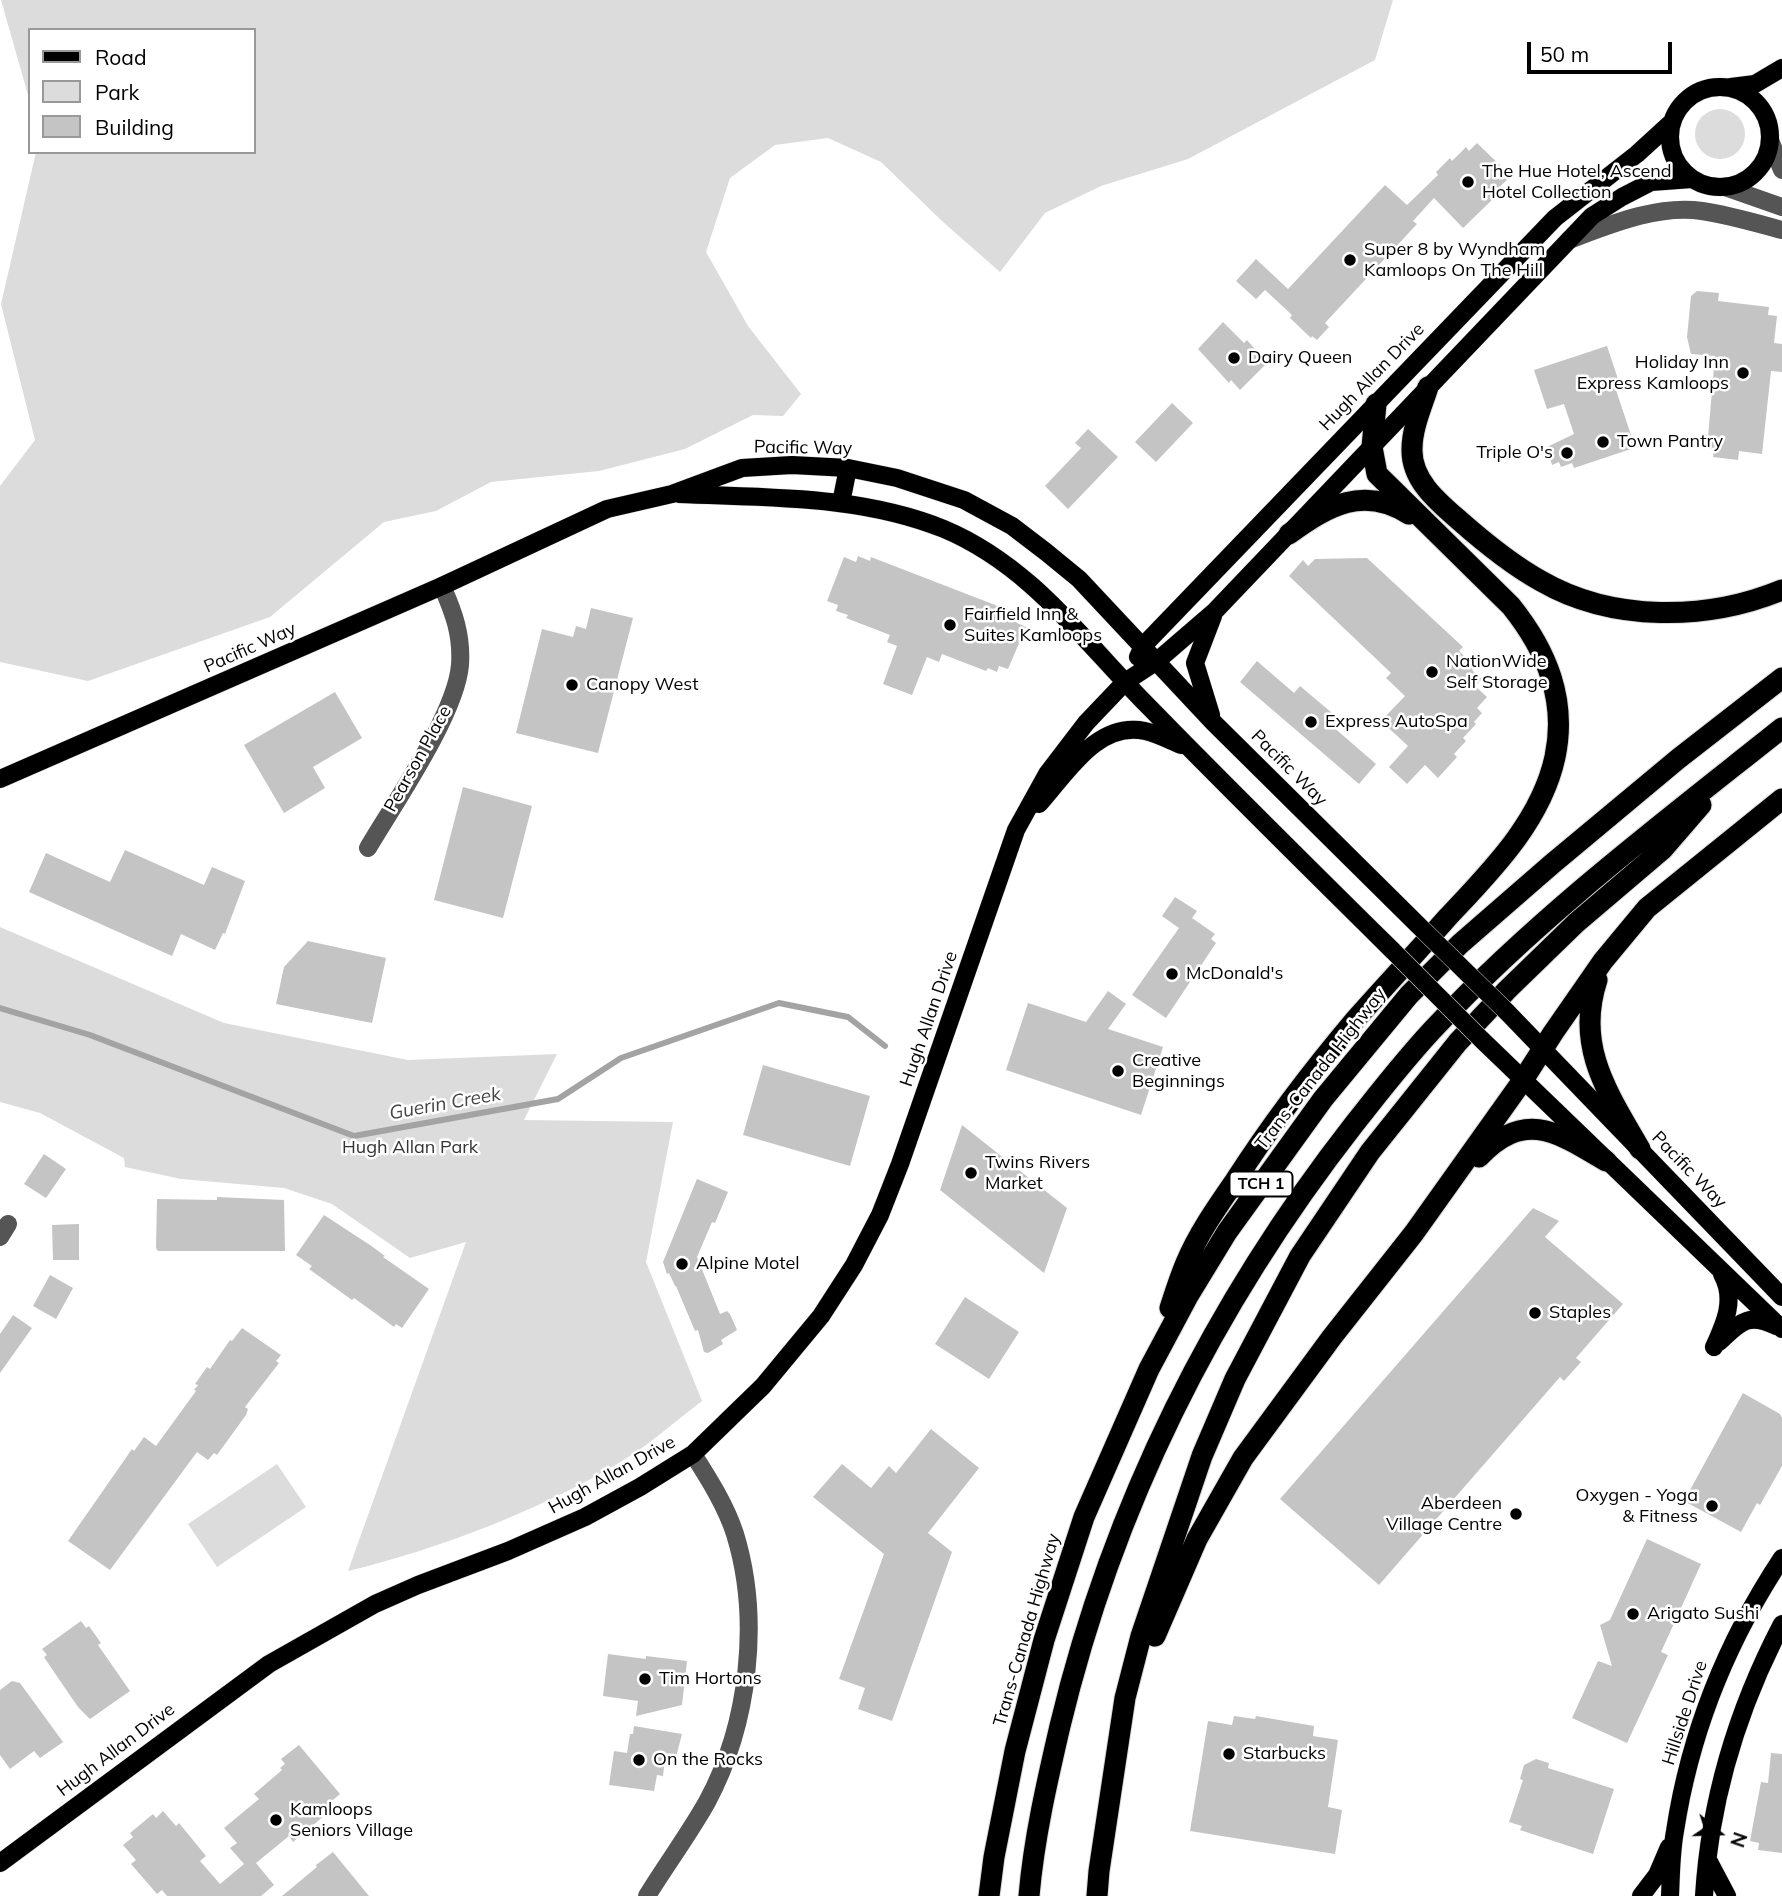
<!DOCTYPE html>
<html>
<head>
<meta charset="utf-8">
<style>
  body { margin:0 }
  #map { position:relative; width:1782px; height:1896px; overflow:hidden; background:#fff; font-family:Mulish,sans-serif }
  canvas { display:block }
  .legend { position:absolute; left:28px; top:28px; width:228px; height:126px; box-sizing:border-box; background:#fff; border:2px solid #999; margin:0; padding:9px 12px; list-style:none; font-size:21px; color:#000 }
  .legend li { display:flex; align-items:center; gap:14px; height:35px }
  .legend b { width:35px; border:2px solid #999 }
  .north { position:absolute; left:1684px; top:1798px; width:70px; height:70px; -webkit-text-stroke:5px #fff; paint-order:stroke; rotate:109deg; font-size:19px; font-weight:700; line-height:28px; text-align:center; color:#000 }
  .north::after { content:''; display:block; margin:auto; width:24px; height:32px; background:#000; clip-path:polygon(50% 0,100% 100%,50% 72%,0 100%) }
  .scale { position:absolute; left:1527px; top:42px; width:145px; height:32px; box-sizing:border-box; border:4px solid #000; border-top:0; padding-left:9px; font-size:21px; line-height:24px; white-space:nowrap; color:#000; -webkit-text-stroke:5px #fff; paint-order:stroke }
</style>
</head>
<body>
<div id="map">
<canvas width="1782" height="1896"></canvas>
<ul class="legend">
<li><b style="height:9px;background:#000"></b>Road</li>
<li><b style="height:19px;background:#dcdcdc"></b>Park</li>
<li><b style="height:19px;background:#c4c4c4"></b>Building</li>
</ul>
<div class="north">N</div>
<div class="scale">50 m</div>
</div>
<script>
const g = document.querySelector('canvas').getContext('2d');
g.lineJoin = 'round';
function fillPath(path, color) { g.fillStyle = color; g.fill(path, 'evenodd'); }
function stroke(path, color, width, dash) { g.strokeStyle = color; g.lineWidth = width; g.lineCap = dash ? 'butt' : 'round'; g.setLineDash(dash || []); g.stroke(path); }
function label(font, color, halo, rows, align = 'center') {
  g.font = font + ' Mulish,sans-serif'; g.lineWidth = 5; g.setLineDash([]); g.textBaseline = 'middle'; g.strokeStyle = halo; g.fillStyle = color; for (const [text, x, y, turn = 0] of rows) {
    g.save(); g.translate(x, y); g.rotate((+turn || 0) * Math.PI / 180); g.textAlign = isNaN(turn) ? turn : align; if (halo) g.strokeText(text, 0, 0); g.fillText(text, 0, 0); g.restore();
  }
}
const green = new Path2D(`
  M1 0H1393L1375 60 1188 159 1101 186 1045 213 1000 272 943 222 881 162 828 138 775 145 730 178 706 252 748 326 801 394 783 416 753 415 685 449 599 471 491 482 436 511 384 522 270 617 88 681 0 662V486L35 440 1 304 36 152H254V30H30V102Z
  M1695 134a25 25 0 1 1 50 0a25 25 0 1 1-50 0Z
  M0 927 224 1023 408 1060 557 1054 524 1120 673 1122 646 1262 702 1401C678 1419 655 1440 630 1456 549 1507 440 1549 348 1571L466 1242 410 1258 332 1204 284 1188 181 1179 125 1167 124 1158 40 1113 0 1102Z
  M277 1464 306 1507 217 1567 188 1524Z`);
const stream = new Path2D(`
  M0 1008 90 1035 354 1136 558 1099 621 1058 779 1003 848 1017 885 1046`);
const building = new Path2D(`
  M1477 143 1511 176 1491 195 1494 198 1463 228 1434 198 1413 221 1417 224 1325 323 1329 327 1317 340 1312 336 1311 338 1290 318 1292 315 1265 290 1256 299 1236 281 1256 259 1288 289 1385 185 1407 205 1438 175 1436 172 1450 158 1452 161 1466 147 1469 151Z
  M1697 291 1719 293 1718 301 1769 307 1768 315 1777 316 1774 343 1782 344V372L1771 371 1762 454 1739 451 1738 460 1713 457 1714 449H1707L1715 356 1691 354 1687 337 1691 296Z
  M1223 322 1244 343 1247 340 1267 363 1240 390 1231 380 1229 383 1198 349Z
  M1607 346 1620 385 1615 387 1634 444 1631 449 1574 468 1572 463 1561 467 1559 462 1552 465 1547 447 1574 434 1564 404 1547 409 1534 370Z
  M1172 403 1193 423 1156 462 1135 442Z
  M1088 429 1118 457 1068 509 1045 486 1081 448 1075 443Z
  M858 556 870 561 871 557 1008 610 1007 612 1019 617 1017 623 1026 627 1008 669 999 666 997 672 988 668 986 671 942 654 939 662 927 657 912 695 883 684 897 646 887 642 890 635 846 618 848 615 836 611 838 605 827 601 844 557 856 562Z
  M1367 558 1463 647 1459 651 1475 667 1472 670 1482 679 1475 686 1487 697 1477 708 1482 713 1474 722 1476 724 1463 738 1466 741 1454 754 1457 757 1438 778 1425 765 1407 784 1389 767 1408 746 1381 721 1405 696 1386 678 1391 673 1289 576 1303 560 1308 566 1315 559Z
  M591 608 633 618 598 753 516 733 542 629 573 637 576 626 586 629Z
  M1257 661 1294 693 1300 686 1338 718 1331 725 1376 764 1359 784 1240 682Z
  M335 692 362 738 313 767 325 788 284 813 244 745Z
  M463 787 532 806 503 918 434 900Z
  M125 850 204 885 212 867 245 881 225 934 223 933 215 950 181 934 172 956 29 892 46 853 110 882Z
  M1175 897 1197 911 1192 918 1215 934 1211 939 1216 943 1166 1018 1132 995 1179 928 1162 916Z
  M308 941 386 958 372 1023 276 1004 284 967Z
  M1108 991 1126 1004 1108 1029 1163 1047 1141 1115 1006 1070 1028 1003 1086 1022Z
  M763 1065 870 1096 850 1166 743 1135Z
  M962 1125 1067 1208 1044 1273 940 1190Z
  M44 1154 66 1169 46 1198 24 1184Z
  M697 1179 728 1192 715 1223 712 1222 697 1257 720 1314 727 1311 730 1314 737 1330 721 1340 723 1344 708 1353 704 1352 698 1330 695 1331 676 1286H675L669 1273 667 1274 663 1262Z
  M217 1197 284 1200 285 1251H158L156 1248 157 1199 217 1200Z
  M1533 1208 1559 1221 1545 1237 1623 1304 1576 1358 1581 1362 1564 1381 1560 1377 1379 1585 1280 1499Z
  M324 1215 370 1245 385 1256 383 1257 429 1289 402 1328 396 1324 394 1327 354 1298 352 1300 309 1269 312 1266 296 1255Z
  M79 1224V1260H53L52 1225Z
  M50 1275 73 1288 56 1319 33 1306Z
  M965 1297 1019 1332 989 1379 935 1344Z
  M13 1315 32 1328 0 1373V1334Z
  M242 1328 281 1355 276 1361 279 1363 245 1407 248 1409 246 1415 217 1455 214 1453 208 1460 197 1452 110 1570 68 1541 132 1449 134 1451 144 1437 156 1446 196 1391 194 1390 198 1385 195 1384 207 1367 210 1369 230 1340 232 1341Z
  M1743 1393 1780 1414 1782 1418V1466L1760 1505 1757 1503 1741 1532 1684 1501Z
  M931 1429 979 1468 928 1533 952 1552 892 1721 858 1709 865 1688 839 1679 884 1554 813 1497 842 1464 871 1488 889 1466 896 1473Z
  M1647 1539 1701 1564 1661 1652 1668 1655 1627 1743 1572 1718 1598 1661 1612 1666 1600 1625 1610 1620Z
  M81 1621 86 1628 89 1626 101 1643 98 1645 130 1691 90 1719 78 1707 50 1666 44 1657 47 1655 42 1649Z
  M608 1654 646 1659V1656L687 1661 682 1705 636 1716 638 1701 603 1696Z
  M12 1681 20 1683 63 1742 40 1758 34 1751 10 1769 0 1755V1690Z
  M1234 1716 1255 1719 1256 1716 1314 1726 1313 1736 1338 1740 1328 1807 1342 1810 1335 1854 1190 1831 1208 1721 1232 1725Z
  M634 1726 682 1734 675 1761 665 1759 663 1776 657 1775 654 1791 609 1785 614 1751 627 1753 630 1734H633Z
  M299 1745 340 1794 321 1810 325 1815 293 1842 289 1836 256 1863 274 1885 261 1896H167L162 1890 157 1894 131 1864 136 1860 123 1845 133 1837 130 1833 153 1814 156 1818 163 1811 176 1826 179 1823 206 1856 200 1861 220 1884 244 1864 230 1848 237 1843 224 1828 259 1799 254 1794 282 1770 280 1768 285 1764 281 1759Z
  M1771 1753 1782 1754V1853L1758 1850 1759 1843 1750 1841 1761 1782 1768 1783Z
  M1536 1759 1549 1763 1548 1768 1614 1789 1593 1854 1520 1830 1522 1826 1509 1822 1523 1780 1520 1779 1524 1765Z
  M333 1852 369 1896H282L317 1867 316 1865Z`);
const minor = new Path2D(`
  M1770 140 1782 170
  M1725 187 1782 207
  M1569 240C1609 225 1659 204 1702 211 1729 215 1756 223 1782 230
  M368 848C394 804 456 714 460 665 462 635 454 613 442 586
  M0 1237 8 1224
  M647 1896C666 1865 689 1834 707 1802 749 1724 761 1619 735 1534 726 1506 709 1479 693 1454`);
const major = new Path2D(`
  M1670 137a50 50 0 1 1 100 0a50 50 0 1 1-100 0Z
  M1731 87 1755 84 1782 68
  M679 494C768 498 860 495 944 529 1032 566 1085 643 1150 708 1230 790 1311 870 1393 951
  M841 503 848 468
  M1138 657 1143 646 1555 218 1637 154 1672 122
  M1211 715 1195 663 1213 616
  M0 779 442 586 607 509 672 494 742 468 792 465 848 468 897 478 964 500 1012 526 1046 552 1079 579 1213 722 1418 925
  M1039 804C1067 773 1097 721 1145 731 1158 734 1169 740 1181 745
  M1507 1012 1782 1297
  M1481 1039 1782 1329
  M1719 1342C1740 1323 1747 1312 1776 1326
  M1714 1347C1725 1323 1736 1299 1722 1274
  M1708 1860 1727 1896
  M0 1863 269 1664 375 1604 418 1585 508 1551 585 1517 640 1487 693 1454 763 1386 821 1316 854 1265 880 1215 900 1164 1016 830 1047 774 1086 723 1125 682 1157 661 1215 611 1592 216 1622 197 1651 182 1692 179
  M1641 1896 1657 1875 1669 1847
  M1670 1896C1671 1875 1671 1853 1675 1831 1690 1733 1727 1641 1782 1558
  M1704 1896C1710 1799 1737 1710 1782 1624`);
const highway = new Path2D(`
  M1428 387C1422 406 1412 428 1412 449 1411 480 1438 502 1460 521 1485 543 1512 565 1541 581 1612 622 1707 621 1782 590
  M1289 534C1328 506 1363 485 1409 514
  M1597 980C1575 1047 1608 1093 1640 1149
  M1479 1157C1525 1109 1557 1132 1606 1161
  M1170 1308C1175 1293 1180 1277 1186 1263 1198 1234 1217 1207 1235 1181 1271 1125 1312 1071 1355 1020 1385 986 1417 952 1447 918 1490 872 1541 822 1555 757 1567 700 1547 651 1511 606L1377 474 1372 447 1376 404
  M1155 1636 1197 1539 1243 1458 1332 1337 1414 1233 1523 1080 1553 1033 1603 961 1647 908 1782 799
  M989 1896 994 1857 1015 1751 1044 1640 1084 1517 1149 1369 1188 1296 1227 1232 1323 1099 1409 995 1460 944 1552 864 1678 759 1782 678
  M1029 1896C1034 1838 1047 1782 1060 1726 1113 1505 1215 1302 1355 1123 1382 1089 1408 1055 1438 1024 1542 914 1664 822 1782 728
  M1097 1896 1099 1871 1125 1698 1141 1636 1202 1456 1235 1379 1300 1256 1370 1152 1458 1042 1507 990 1576 923 1663 849 1701 805`);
const majorBridge = new Path2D(`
  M1418 925 1507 1012
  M1393 951 1481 1039`);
const markers = [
  [1468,182,7,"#000"],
  [1350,260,7,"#000"],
  [1234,358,7,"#000"],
  [1743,373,7,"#000"],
  [1603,442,7,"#000"],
  [1567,453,7,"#000"],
  [950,625,7,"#000"],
  [1432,672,7,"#000"],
  [572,685,7,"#000"],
  [1311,722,7,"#000"],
  [1172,974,7,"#000"],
  [1118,1071,7,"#000"],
  [971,1173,7,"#000"],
  [682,1264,7,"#000"],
  [1535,1313,7,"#000"],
  [1712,1506,7,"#000"],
  [1516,1514,7,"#000"],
  [1633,1614,7,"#000"],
  [645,1679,7,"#000"],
  [1229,1754,7,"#000"],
  [639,1760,7,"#000"],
  [276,1820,7,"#000"]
];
const shields = [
  [1261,1184,63]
];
const shieldNames = [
  ["TCH 1",1261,1184]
];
const poiNames = [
  ["The Hue Hotel, Ascend",1482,172],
  ["Hotel Collection",1482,193],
  ["Super 8 by Wyndham",1364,250],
  ["Kamloops On The Hill",1364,271],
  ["Dairy Queen",1248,358],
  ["Holiday Inn",1729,363,"right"],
  ["Express Kamloops",1729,384,"right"],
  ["Town Pantry",1617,442],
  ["Triple O's",1553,453,"right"],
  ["Fairfield Inn &",964,615],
  ["Suites Kamloops",964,636],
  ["NationWide",1446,662],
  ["Self Storage",1446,683],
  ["Canopy West",586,685],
  ["Express AutoSpa",1325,722],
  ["McDonald's",1186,974],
  ["Creative",1132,1061],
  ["Beginnings",1132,1082],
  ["Twins Rivers",985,1163],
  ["Market",985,1184],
  ["Alpine Motel",696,1264],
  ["Staples",1549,1313],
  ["Oxygen - Yoga",1698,1496,"right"],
  ["& Fitness",1698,1517,"right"],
  ["Aberdeen",1502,1504,"right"],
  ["Village Centre",1502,1525,"right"],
  ["Arigato Sushi",1647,1614],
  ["Tim Hortons",659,1679],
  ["Starbucks",1243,1754],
  ["On the Rocks",653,1760],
  ["Kamloops",290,1810],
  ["Seniors Village",290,1831]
];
const streetNames = [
  ["Hugh Allan Drive",1372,377,-46],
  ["Pacific Way",803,448,1],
  ["Pacific Way",250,648,-24],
  ["Pearson Place",418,759,-61],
  ["Pacific Way",1289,768,45],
  ["Hugh Allan Drive",929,1019,-71],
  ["Trans-Canada Highway",1321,1069,-52],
  ["Pacific Way",1689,1170,46],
  ["Hugh Allan Drive",612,1475,-29],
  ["Trans-Canada Highway",1027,1630,-74],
  ["Hillside Drive",1685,1713,-72],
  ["Hugh Allan Drive",116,1750,-37]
];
const parkNames = [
  ["Hugh Allan Park",410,1148]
];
const waterNames = [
  ["Guerin Creek",445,1104,-10]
];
fillPath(green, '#dcdcdc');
stroke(stream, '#a3a3a3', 6);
fillPath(building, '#c4c4c4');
stroke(major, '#dbdbdb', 19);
stroke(highway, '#dbdbdb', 23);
stroke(minor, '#555', 18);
stroke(major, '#000', 18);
stroke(highway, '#000', 21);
stroke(majorBridge, '#dbdbdb', 19, []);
stroke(majorBridge, '#000', 18);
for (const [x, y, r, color] of markers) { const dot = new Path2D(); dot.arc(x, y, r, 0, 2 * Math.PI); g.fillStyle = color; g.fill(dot); stroke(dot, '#fff', 2.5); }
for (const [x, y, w] of shields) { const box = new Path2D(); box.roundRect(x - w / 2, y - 12.5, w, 25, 5); g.fillStyle = '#fff'; g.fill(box); stroke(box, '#000', 2); }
label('bold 16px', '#000', null, shieldNames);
label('18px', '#000', '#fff', poiNames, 'left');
label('18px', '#000', '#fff', streetNames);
label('18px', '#333', '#fff', parkNames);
label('italic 19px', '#444', '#fff', waterNames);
</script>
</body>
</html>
